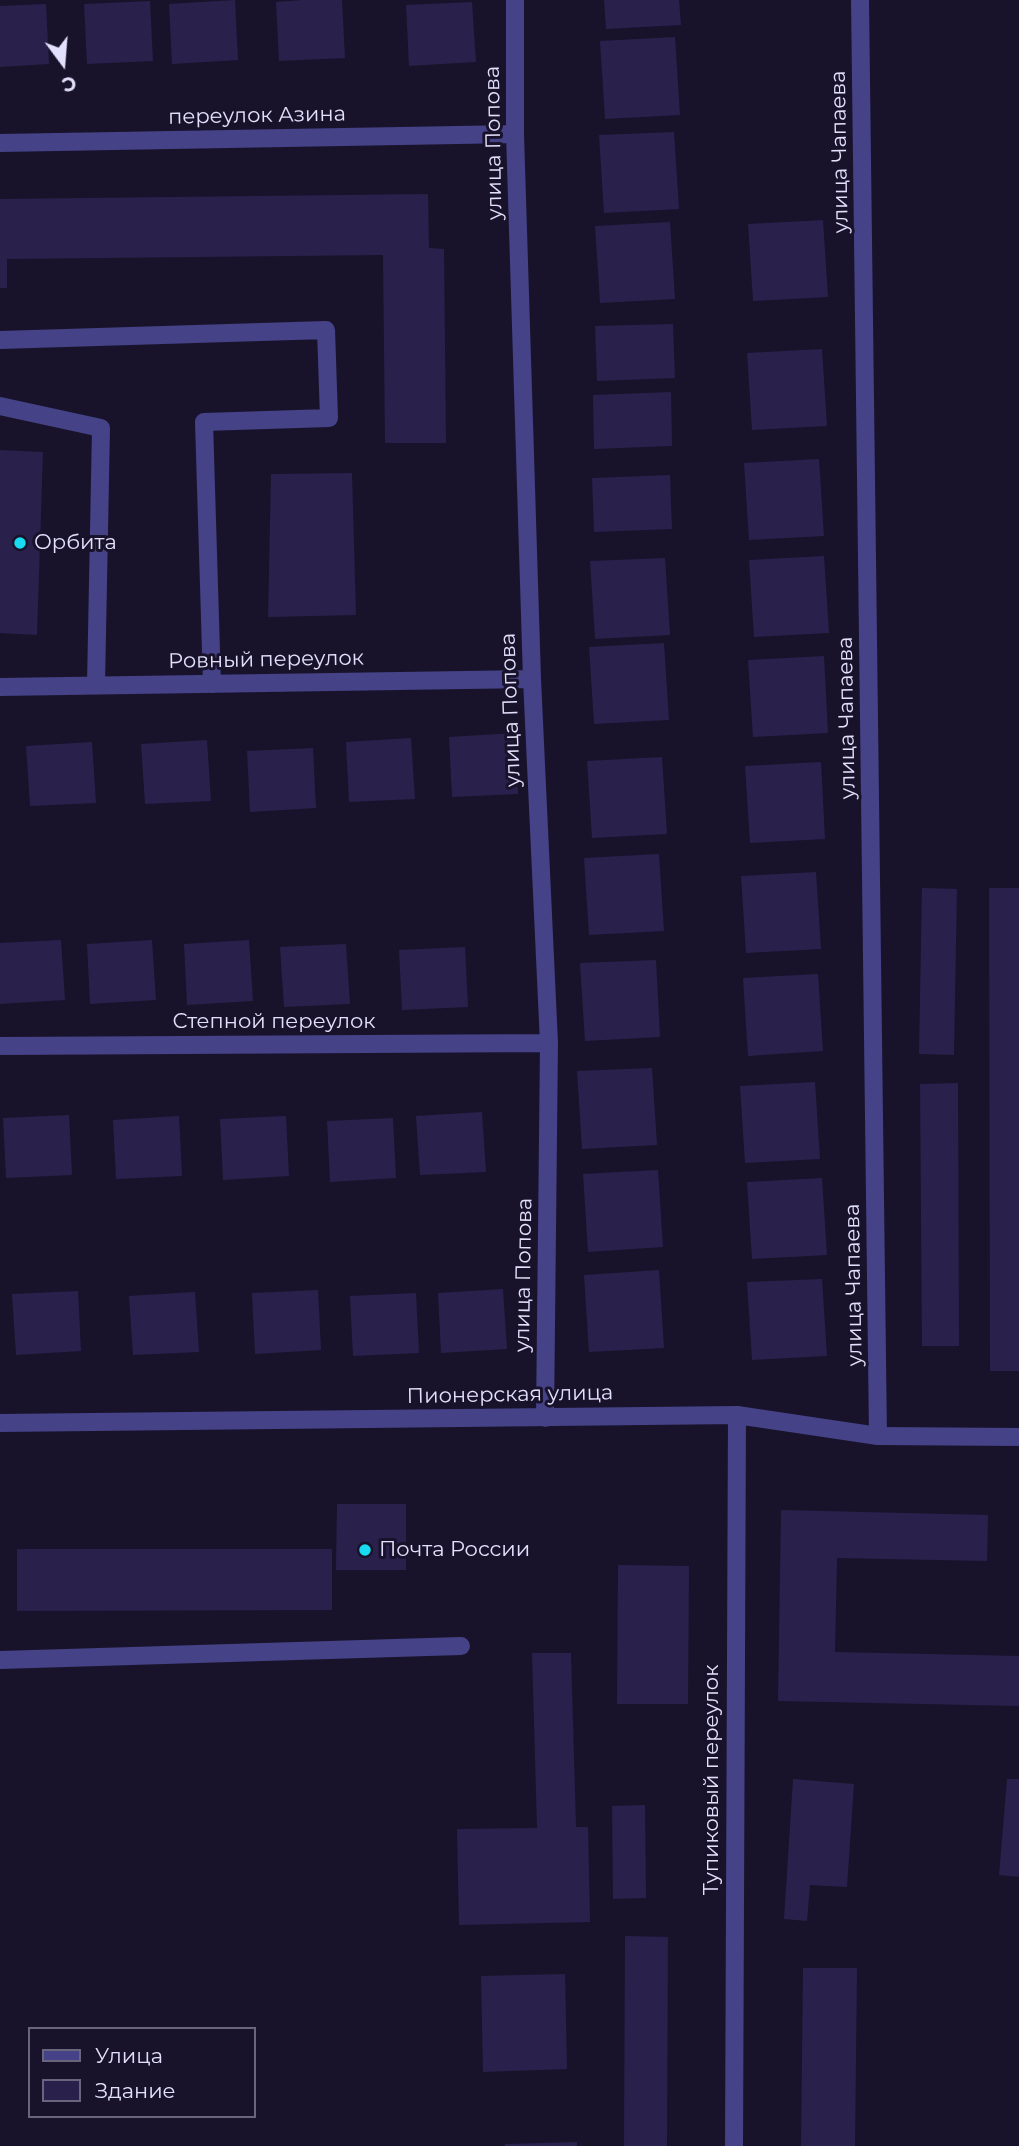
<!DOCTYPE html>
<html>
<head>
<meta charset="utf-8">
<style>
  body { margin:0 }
  #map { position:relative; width:1019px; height:2146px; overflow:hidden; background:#18132b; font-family:Montserrat,sans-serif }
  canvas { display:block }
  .legend { position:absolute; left:28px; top:2027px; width:228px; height:91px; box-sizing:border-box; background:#18132b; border:2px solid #69657f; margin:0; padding:9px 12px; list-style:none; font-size:21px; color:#e3e0fd }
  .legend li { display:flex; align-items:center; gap:14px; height:35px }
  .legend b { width:35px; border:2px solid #69657f }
  .north { position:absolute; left:28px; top:28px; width:70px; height:70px; -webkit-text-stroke:5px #18132b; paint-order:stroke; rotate:164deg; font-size:19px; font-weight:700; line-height:28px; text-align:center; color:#e3e0fd }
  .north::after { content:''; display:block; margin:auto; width:24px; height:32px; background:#e3e0fd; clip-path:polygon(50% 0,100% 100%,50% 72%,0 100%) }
</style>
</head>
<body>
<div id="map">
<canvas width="1019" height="2146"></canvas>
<ul class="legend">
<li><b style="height:9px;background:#454287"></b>Улица</li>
<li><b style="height:19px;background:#29214b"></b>Здание</li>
</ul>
<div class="north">С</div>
</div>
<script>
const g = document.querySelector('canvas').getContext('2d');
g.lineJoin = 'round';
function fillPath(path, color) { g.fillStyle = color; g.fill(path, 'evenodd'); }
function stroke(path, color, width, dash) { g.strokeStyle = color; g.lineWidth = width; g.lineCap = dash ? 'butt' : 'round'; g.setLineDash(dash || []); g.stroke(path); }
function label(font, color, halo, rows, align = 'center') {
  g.font = font + ' Montserrat,sans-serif'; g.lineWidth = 6; g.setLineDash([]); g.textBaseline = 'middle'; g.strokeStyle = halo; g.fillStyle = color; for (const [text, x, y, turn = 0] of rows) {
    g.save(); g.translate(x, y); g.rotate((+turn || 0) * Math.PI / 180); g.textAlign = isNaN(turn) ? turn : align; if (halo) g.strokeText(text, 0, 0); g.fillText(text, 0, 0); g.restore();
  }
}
const building = new Path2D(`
  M235 0 238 60 172 64 169 4Z
  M302 0H342L345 58 279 61 276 2Z
  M604 0H679L681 25 606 29Z
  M150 1 153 61 87 64 84 4Z
  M472 2 476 62 409 66 406 5Z
  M46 4 49 64 0 67V6Z
  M675 37 680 115 605 119 600 41Z
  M674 132 679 209 604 213 599 135Z
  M428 194 429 248 444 249 446 443H385L383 255 7 259V288H0V199Z
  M823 220 828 297 753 301 748 224Z
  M670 222 675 299 600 303 595 226Z
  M673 324 675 378 597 381 595 326Z
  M822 349 827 426 752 430 747 353Z
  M671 392 672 446 594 449 593 395Z
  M0 450 43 452 37 635 0 633Z
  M819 459 824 536 749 540 744 463Z
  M352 473 356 615 268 617 271 474Z
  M670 475 672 529 594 532 592 478Z
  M824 556 829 633 754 637 749 560Z
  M665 558 670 635 595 639 590 561Z
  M664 643 669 720 594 724 589 647Z
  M824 656 828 733 753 737 748 660Z
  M515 733 518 794 452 797 449 737Z
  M411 738 415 799 349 802 346 742Z
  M207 740 211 801 145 804 141 744Z
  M92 742 96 803 30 806 26 746Z
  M313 748 316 808 250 812 247 751Z
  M662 757 667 834 592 838 587 761Z
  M821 762 825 839 750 843 745 766Z
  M659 854 664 931 589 935 584 858Z
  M816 872 821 949 746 953 741 876Z
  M922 888 957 889 954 1055 919 1054Z
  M989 888H1019V1371H990Z
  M61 940 65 1000 0 1004V943Z
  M152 940 156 1000 90 1004 87 944Z
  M249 940 253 1001 187 1005 184 944Z
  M346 944 350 1004 284 1007 280 947Z
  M465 947 468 1007 402 1010 399 950Z
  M656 960 660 1037 585 1041 580 963Z
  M818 974 823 1051 748 1056 743 978Z
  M652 1068 657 1145 582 1149 577 1071Z
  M815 1082 820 1159 745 1163 740 1086Z
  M958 1083 959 1346H922L920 1084Z
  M482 1112 486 1172 420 1175 416 1116Z
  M69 1115 72 1175 6 1178 3 1118Z
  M179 1116 182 1176 116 1179 113 1120Z
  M286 1116 289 1176 223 1180 220 1119Z
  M393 1118 396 1178 330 1182 327 1121Z
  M658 1170 663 1247 588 1252 583 1174Z
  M822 1178 827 1255 752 1259 747 1182Z
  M659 1270 664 1348 589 1352 584 1275Z
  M822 1279 827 1356 752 1360 747 1282Z
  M503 1289 507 1349 441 1353 438 1293Z
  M318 1290 321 1350 255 1354 252 1293Z
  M78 1291 81 1351 16 1355 12 1294Z
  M195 1292 199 1352 133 1355 129 1296Z
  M416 1293 419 1353 353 1356 350 1296Z
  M337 1504H406V1570H336Z
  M781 1510 988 1515 987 1561 837 1558 835 1652 1019 1656V1706L778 1701Z
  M17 1549H332V1610L17 1611Z
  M618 1565 689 1566 688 1704H617Z
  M532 1653H571L576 1827H588L590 1922 459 1925 457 1829 537 1828Z
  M793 1779 854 1784 847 1887 810 1885 807 1921 784 1919Z
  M1007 1779H1019V1877L999 1875Z
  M645 1805 646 1898 613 1899 612 1806Z
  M625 1936 668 1937 667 2146H624Z
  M803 1968H857L855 2146H801Z
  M565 1974 567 2069 483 2072 481 1976Z
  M577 2142V2146H505V2144Z`);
const lane = new Path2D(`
  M0 340 326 330 329 418 204 422 212 684
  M0 406 101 428 96 685
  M878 1436 1019 1437
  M0 1660 461 1646`);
const street = new Path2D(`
  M515 0V134L532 679 549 1043 545 1418
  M0 143 515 134
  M0 687 532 679
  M0 1046 549 1043
  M0 1423 737 1415 878 1436 860 0
  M734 2146 737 1415`);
const markers = [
  [20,543,7,"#18daf0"],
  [365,1550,7,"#18daf0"]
];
const streetNames = [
  ["переулок Азина",257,116,-1],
  ["улица Попова",494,143,-91],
  ["улица Чапаева",840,152,-91],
  ["Ровный переулок",266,660,-1],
  ["улица Попова",511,710,-92],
  ["улица Чапаева",847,718,-91],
  ["Степной переулок",274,1022],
  ["улица Попова",524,1275,-89],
  ["улица Чапаева",854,1285,-91],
  ["Пионерская улица",510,1395,-1],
  ["Тупиковый переулок",712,1780,-90]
];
const poiNames = [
  ["Орбита",34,543],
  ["Почта России",379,1550]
];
fillPath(building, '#29214b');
stroke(lane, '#454287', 18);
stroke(street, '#454287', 18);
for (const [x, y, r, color] of markers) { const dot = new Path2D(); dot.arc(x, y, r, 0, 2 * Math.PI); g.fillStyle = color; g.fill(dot); stroke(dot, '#18132b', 2.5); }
label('21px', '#e3e0fd', '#18132b', streetNames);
label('21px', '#e3e0fd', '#18132b', poiNames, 'left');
</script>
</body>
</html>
